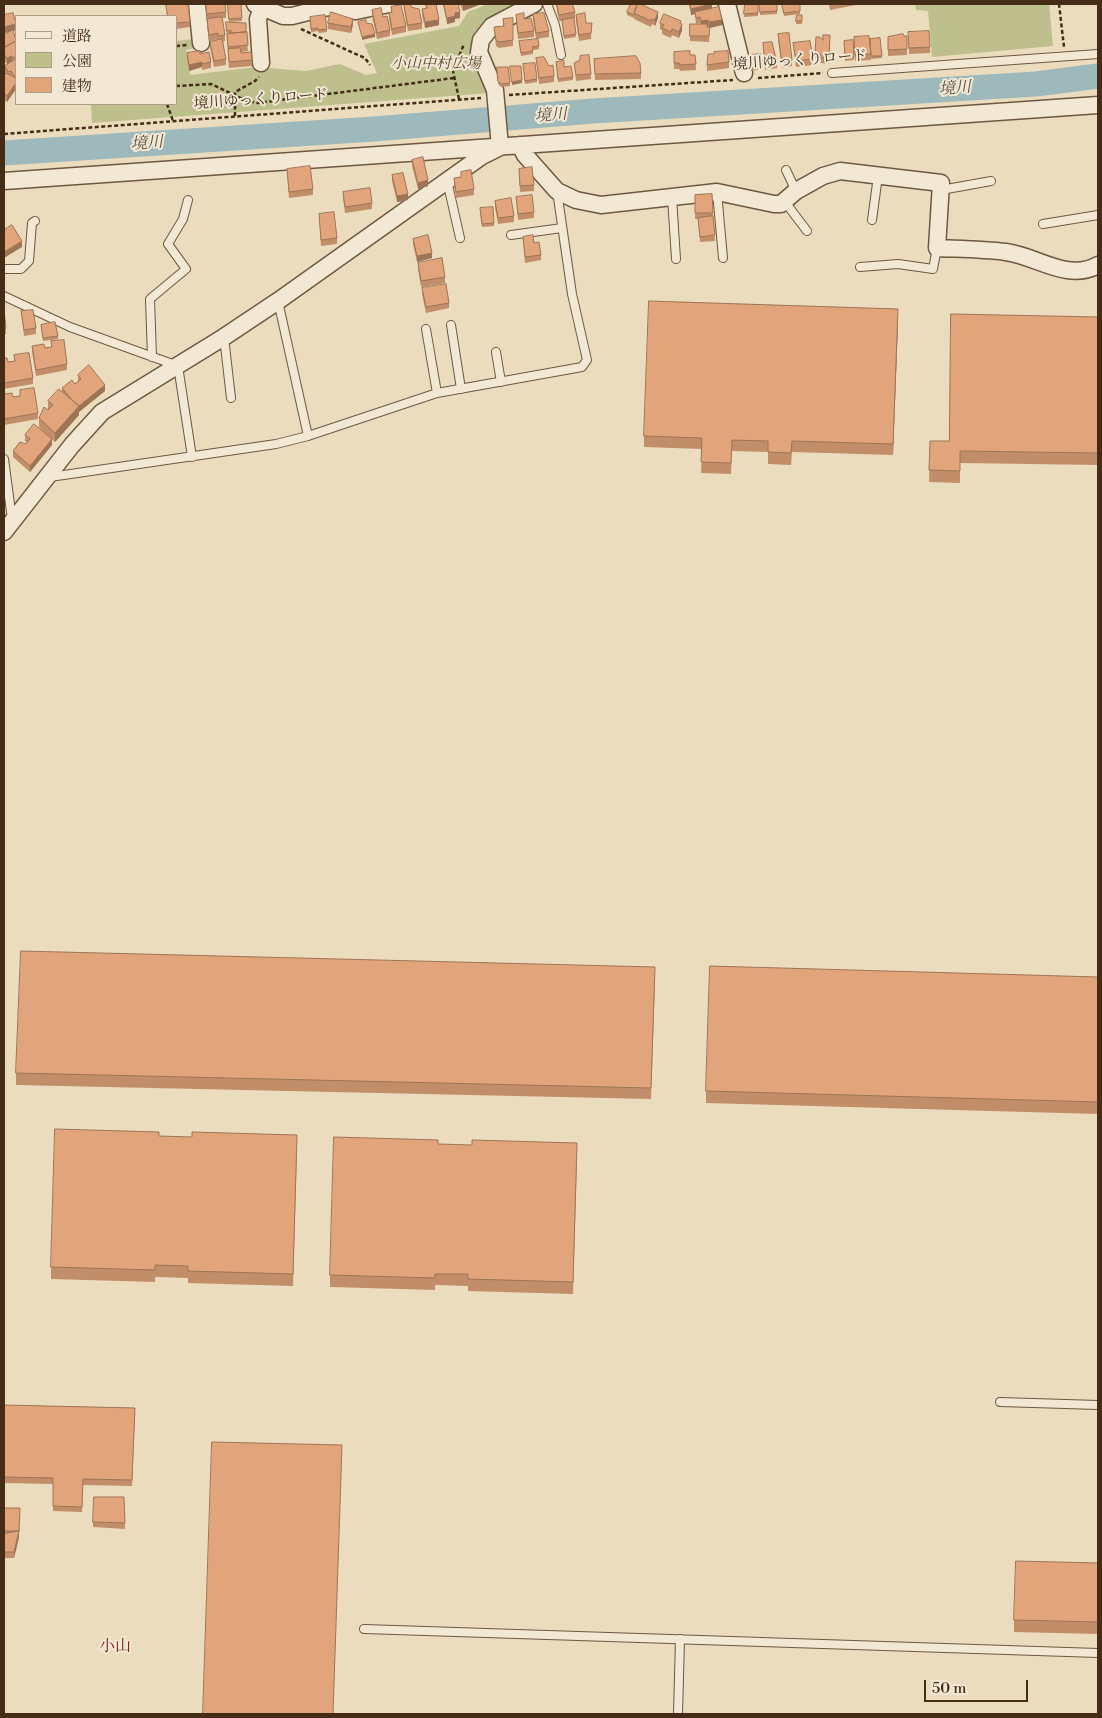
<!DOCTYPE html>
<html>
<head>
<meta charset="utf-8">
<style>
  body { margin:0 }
  #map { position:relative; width:1102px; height:1718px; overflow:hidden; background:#ebdcbd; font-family:"Libre Bodoni","Noto Serif JP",serif }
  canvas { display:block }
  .frame { position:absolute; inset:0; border:5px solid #452c17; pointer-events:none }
  .legend { position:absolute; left:15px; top:15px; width:162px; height:90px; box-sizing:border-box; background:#f2e8d4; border:1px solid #ad9d88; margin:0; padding:6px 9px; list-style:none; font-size:15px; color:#452c17 }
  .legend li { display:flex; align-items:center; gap:10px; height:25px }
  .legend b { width:25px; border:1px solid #ad9d88 }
  .scale { position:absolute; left:924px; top:1680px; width:104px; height:22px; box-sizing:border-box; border:2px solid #452c17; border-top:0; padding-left:6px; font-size:15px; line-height:18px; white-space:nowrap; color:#452c17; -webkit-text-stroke:4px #f2e8d4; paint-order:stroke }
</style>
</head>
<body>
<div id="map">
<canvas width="1102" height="1718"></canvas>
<div class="frame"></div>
<ul class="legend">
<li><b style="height:6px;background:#f2e8d4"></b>道路</li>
<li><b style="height:14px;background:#bdbf8d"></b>公園</li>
<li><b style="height:14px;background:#e2a57b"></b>建物</li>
</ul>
<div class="scale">50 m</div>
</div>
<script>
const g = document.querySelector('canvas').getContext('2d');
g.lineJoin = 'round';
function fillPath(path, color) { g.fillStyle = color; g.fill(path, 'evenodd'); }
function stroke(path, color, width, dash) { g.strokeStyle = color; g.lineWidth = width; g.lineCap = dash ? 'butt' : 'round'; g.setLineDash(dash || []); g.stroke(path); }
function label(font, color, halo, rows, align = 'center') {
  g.font = font + ' "Libre Bodoni","Noto Serif JP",serif'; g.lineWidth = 4; g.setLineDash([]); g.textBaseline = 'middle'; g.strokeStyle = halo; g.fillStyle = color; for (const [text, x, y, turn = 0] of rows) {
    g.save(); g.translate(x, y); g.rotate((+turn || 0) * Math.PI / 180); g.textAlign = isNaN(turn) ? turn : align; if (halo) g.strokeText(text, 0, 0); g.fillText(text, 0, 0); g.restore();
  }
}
const green = new Path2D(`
  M488 4H523C504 14 484 20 474 40L490 93 92 123 91 104H176V41L194 39 195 48 186 50 190 75 256 67 306 71 340 64 366 75 377 73 364 44 459 26 468 12Z
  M915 4H1049L1053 46 932 57 928 11 916 10Z`);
const river = new Path2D(`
  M4 153 374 129 593 111 1036 84 1098 76`);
const path = new Path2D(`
  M1059 4 1064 47
  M301 29 358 55 365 58 370 65
  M176 46 187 45
  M758 78 823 73
  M176 86 211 84 247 101 257 103 454 78
  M509 95 733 80
  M459 99 453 71 464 44
  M167 104 173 121
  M235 116V92L255 81 259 77
  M4 134 481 98`);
const lane = new Path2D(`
  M547 4 555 25 561 55
  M832 73 1098 54
  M786 170 796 191
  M446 182 448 185 460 238
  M941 190 991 181
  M717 192 723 258
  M672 197 676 259
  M785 202 807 231
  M872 220 878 176
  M1043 224 1098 215
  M511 235 562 228
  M860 267 898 264 933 269 937 248
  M4 269H21L29 261 32 223 35 221
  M4 296 70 327 178 366 192 457
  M278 301 308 436
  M451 325 461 389
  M426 329 437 393
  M224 337 231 398
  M496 352 501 382
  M152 357 150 299 186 269 168 244 183 219 188 200
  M4 459 12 519
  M50 477 276 444 308 436 437 393 582 367 587 360 572 294 557 191
  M1000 1402 1098 1405
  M364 1629 1098 1653
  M678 1714 680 1639`);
const street = new Path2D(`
  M197 4 201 43
  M255 4 283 16H292L328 7 356 11 389 4
  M727 4 744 73
  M261 63 258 19 262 7
  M520 145 525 155 557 191 576 200 601 205 717 192 774 204H781L796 191 823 176 840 171 941 183 937 248C960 249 983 249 1006 252 1037 256 1067 282 1098 265
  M4 181 1098 105
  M4 532 72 445 102 412 224 337 278 301 482 156 500 147 495 90 479 52 481 40 492 26 534 4`);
const wall = new Path2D(`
  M166 4 190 22V27L176 29V16H167Z
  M206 4 226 12V18H222L225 35V41L223 42 226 59V65L214 67 210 47V42L218 39 209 41 207 25V19Z
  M228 4H241L242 21 229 22Z
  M291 4H307L291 5Z
  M404 4 411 7 422 23V29L408 31 404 9Z
  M425 4H436L439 25 425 28 422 15V9H426Z
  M443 4H458L460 18 455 19V22L447 24Z
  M460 4H479V5L463 11Z
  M556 4H572L575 12V18H574L576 37 564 39 562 21H559Z
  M689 4H712V8L722 25 710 28 709 42 690 41V24H701L700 23 696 24 695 14 691 15Z
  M745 4H758V16L744 17Z
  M760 4H777V14L760 15Z
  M782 4H800V14L784 16Z
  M829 4H856V5L830 10Z
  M391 7 406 26V32L392 35 389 19V13H391Z
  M372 10 383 17 390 30V36L377 39 372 16Z
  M627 12 658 18 655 26 652 24 651 27 634 19V18L627 15Z
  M533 14 549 31V37L536 39 533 20Z
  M4 15 16 30 13 31 16 40V89L7 102 4 99V77L6 74 5 72V66L7 64 4 60V35L11 31 4 33Z
  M516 15 534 31V37L518 39 516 21Z
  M576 15 586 23H592L591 39 579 41 576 21Z
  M797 15H802V24H796Z
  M310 17 327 29V32L319 33 318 31 311 32Z
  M513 18V46L499 48 496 46 494 27 503 26V19Z
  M226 22 246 32 248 51 241 52V53L252 60V66L229 68 227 40Z
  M328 23 353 24 351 33 328 29Z
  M660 23 681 24 682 30 679 38 672 35 671 38 662 34V30L660 29Z
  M778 34 792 60V66L782 68 778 40Z
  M830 35 829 64 821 63V59H815L816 37 823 40Z
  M907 36V55L888 56V37Z
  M854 37 871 54V60L855 61Z
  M880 38 882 58 871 59 870 39Z
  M908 38 930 47V53L909 54Z
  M853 40 854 60 845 61 844 41Z
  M763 43 777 63V68L765 70Z
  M793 43 813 59V65L796 67Z
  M519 44 539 46V49L533 50V54L521 56Z
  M674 52 690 55H695L696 70 680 71 679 69H674Z
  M187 53 211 62V68L202 70V67L189 71 187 59Z
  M751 55 763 66V69L751 71Z
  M580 56 591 74V79L576 81 574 63 580 60Z
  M536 58 554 76V82L539 84Z
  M594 59 641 73V79L595 80Z
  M556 62 564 67 573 77V80L558 82Z
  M729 62V68L707 71V65Z
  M523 64 537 79V82L525 84Z
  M497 67H508L510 86 501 87 498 84Z
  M412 160 428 186 418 189 412 166Z
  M287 169 313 189V195L289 198Z
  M519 169 534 185V191L520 192Z
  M461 172 474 189V195L456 198 454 184V178L461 177Z
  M392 175 408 200 397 202 392 181Z
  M343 192 372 203V209L345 213 343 198Z
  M712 194 713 216 715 241 700 242 698 219H695V195Z
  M516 197 534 212V218L518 220Z
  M495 201 514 216V222L498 224 495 207Z
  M493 207 494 226 482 227 480 211Z
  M319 214 337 238V244L321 246Z
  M523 237 534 243 541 255V260L525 263Z
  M413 239 432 258 417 262 413 244Z
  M418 263 445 277V283L421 287 418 269Z
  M422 288 449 303V308L426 313 422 294Z
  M4 310 6 328V334H4Z
  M21 311 36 328V334L24 336Z
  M1098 317V465L960 463V483L929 482 930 441H949Z
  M898 321 893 455 792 452 791 465 768 464V452L732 451 731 474 701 473 702 449 644 447V436Z
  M41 325 58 336V339L43 341Z
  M51 341 67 364V370L36 376 32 352V346L45 348 51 347Z
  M14 355 33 378V384L4 389V358L8 362 14 361Z
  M78 375 105 391 79 412V415L55 442 52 440V445L30 472 13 457V451L27 443 25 441V435L45 433 39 427V418L48 410V401L62 392V388L75 384 78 381Z
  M20 390 38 413V419L4 425V394L13 397 20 396Z
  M1098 977V1114L706 1103V1091Z
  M655 979 651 1099 16 1085V1073Z
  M159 1136 297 1147 293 1286 188 1283V1278L155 1277V1282L51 1279V1267Z
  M438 1144 577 1155 573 1294 468 1291V1286L435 1285V1290L330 1287V1275Z
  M4 1405 135 1408 132 1486 83 1485 82 1512 53 1511V1484L4 1483Z
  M124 1497 125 1529 93 1527V1522Z
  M4 1508H20L19 1537 14 1558H4Z
  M1098 1563V1634L1014 1632V1620Z`);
const shadedWall = new Path2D(`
  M467 4H479V5L463 11V5Z
  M712 4V10L695 12V14L691 15V9Z
  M460 12V18L455 19V22L447 24V18L455 13Z
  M658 12V18L655 26V20Z
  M353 19V24L351 33V27Z
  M439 20V25L425 28V22Z
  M708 20V26L701 27V21Z
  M722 20V25L709 28V22Z
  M16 24V30L4 33V27Z
  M682 24V30L679 38V32Z
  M375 34V37L362 40V37Z
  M12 56V62L7 64V58Z
  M202 62V67L189 71V65Z
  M522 80V83L512 85V82Z
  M16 83V89L7 102V96Z
  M428 180V186L418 189V183Z
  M408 194V200L397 202V196Z
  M22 241V247L4 258V252Z
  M432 253V258L417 262V256Z
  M898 309V321L893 455V444Z
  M105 385V391L79 412V415L55 442V433L78 407Z
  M52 439V445L30 472V466Z
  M19 1531V1537L14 1558V1552Z`);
const building = new Path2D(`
  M166 4H188L190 22 176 23V16H168Z
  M206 4H225L226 12 207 14Z
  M228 4H241L242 18 229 19Z
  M404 4H411V7L419 9 422 23 408 25Z
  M426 4H436L439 20 425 22 422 9 427 8Z
  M444 4H458L460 12 455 13V16L447 18Z
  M557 4H572L575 12 559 15Z
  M631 4H634L637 5 634 15 627 12Z
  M638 4H640L658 12 655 20 652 19 651 21 634 13Z
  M690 4H712L691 9Z
  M745 4H758V13L744 14Z
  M760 4H777V11L760 12Z
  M782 4H800V11L784 13Z
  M401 5 406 26 392 29 389 13 392 12 391 7Z
  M719 7 722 20 709 22 708 20 701 21 700 17 696 18 695 12Z
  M381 8 383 17 387 16 390 30 377 33 372 10Z
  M331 12 353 19 351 27 328 23Z
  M13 13 16 24 4 27V15Z
  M524 13V19L531 18 534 31 518 33 516 15Z
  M544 13 549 31 536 33 533 14Z
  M585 13 586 23H592L591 33 579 35 576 15Z
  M664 14 681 21 680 23 682 24 679 32 672 29 671 32 662 28 664 25 660 23Z
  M325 15 327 29 319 30 318 28 311 29 310 17Z
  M797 15H802V21H796Z
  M222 17 225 35 218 36V33L209 35 207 19Z
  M513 18V40L499 42 496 40 494 27 504 26 503 19Z
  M574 18 576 34 564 36 562 20Z
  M366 20V23L372 24 375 34 362 37 358 22Z
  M226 22 246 23V32L231 33V30L227 31Z
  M690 24H707V27H710L709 36H690Z
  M13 30 16 41 5 47 4 44V45V35Z
  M929 31 930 47 909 48 908 32Z
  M247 32 248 45 228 47 227 34Z
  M789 33 792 60 782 62 778 34Z
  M903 34 904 36H907V49L888 50V37Z
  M823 35H830L829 58 821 57V54L815 53 816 37H820L823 40Z
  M869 36 871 54 855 55 854 37Z
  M880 38 882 56H871L870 39Z
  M222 39 226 59 214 61 210 42Z
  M538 39 539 46 532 47 533 51 521 53 519 41Z
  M853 40 854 57 845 58 844 41Z
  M16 41V56L13 58 12 56 7 58 4 54V48Z
  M810 41 813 59 796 61 793 43Z
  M772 42 777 63 765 64 763 43Z
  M240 48 241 53 251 52 252 60 229 62 228 49Z
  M200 51V54L209 52 211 62 202 64V62L189 65 187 53Z
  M690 51V55H695L696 64 680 65 679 63H674V52Z
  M728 51 729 62 707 65 708 54H714V52Z
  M761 54 763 66 751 68V55Z
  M589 55 591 74 576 75 574 63 580 60V56Z
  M636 56 640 63 641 73 595 74 594 59Z
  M544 57 549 66 553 65 554 76 539 78 536 58Z
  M16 59V76L15 77 11 71 8 72 5 66Z
  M564 61V67L571 66 573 77 558 79 556 62Z
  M535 63 537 79 525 81 523 64Z
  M510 66H521L522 80 512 82Z
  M497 67H508L510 83 501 84 498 81Z
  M6 73 16 78V83L7 96 4 93V77Z
  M423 157 428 180 418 183 412 160Z
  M310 166 313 189 289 192 287 169Z
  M532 167 534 185 520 186 519 169Z
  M471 170 474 189 456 192 454 178 461 177V172Z
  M403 173 408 194 397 196 392 175Z
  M370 188 372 203 345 207 343 192Z
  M712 194 713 213H695V195Z
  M532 195 534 212 518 214 516 197Z
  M511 198 514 216 498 218 495 201Z
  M493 207 494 223 482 224 480 208Z
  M334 212 337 238 321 240 319 214Z
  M713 216 715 235 700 237 698 218Z
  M12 225 22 241 4 252V230Z
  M428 235 432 253 417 256 413 239Z
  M533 235 534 243 539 242 541 255 525 257 523 237Z
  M442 258 445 277 421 281 418 263Z
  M446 284 449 303 426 307 422 288Z
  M649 301 898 309 893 444 792 441 791 453 768 452V441L732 440 731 463 701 462 702 438 644 436Z
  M4 310 6 328 4 329Z
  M33 310 36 328 24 330 21 311Z
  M951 314 1098 317V453L960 451V471L929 470 930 441H949Z
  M55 322 58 336 43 338 41 325Z
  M64 340 67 364 36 370 32 346 44 344 45 348 52 347 51 341Z
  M29 353 33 378 4 383V358H7L8 362 15 361 14 355Z
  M89 365 105 385 79 406 73 401 62 388 72 380 75 384 81 379 78 375Z
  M34 388 38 413 4 419V394L12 393 13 397 20 396V390Z
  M59 389 79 406 55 433 39 418 44 407 48 410 53 405 48 401Z
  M34 424 52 439 30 466 13 451 20 442 26 444 30 439 25 435Z
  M21 951 655 967 651 1088 16 1073Z
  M710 966 1098 977V1102L706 1091Z
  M55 1129 159 1132V1136L192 1137V1132L297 1135 293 1274 188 1271V1266L155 1265V1270L51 1267Z
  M334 1137 438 1140V1144L472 1145V1140L577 1143 573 1282 468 1279V1274H435V1278L330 1275Z
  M4 1405 135 1408 132 1480 83 1479 82 1507 53 1506V1478L4 1477Z
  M212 1442 342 1445 333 1714H203Z
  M94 1497H124L125 1523 93 1522Z
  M4 1508H20L19 1531H4Z
  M19 1531 14 1552H4V1534Z
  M1016 1561 1098 1563V1622L1014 1620Z`);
const streetNames = [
  ["境川ゆっくりロード",800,61,-4],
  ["境川ゆっくりロード",261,100,-4]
];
const parkNames = [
  ["小山中村広場",436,64]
];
const waterNames = [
  ["境川",955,89,-4],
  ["境川",551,116,-4],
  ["境川",147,144,-4]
];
const neighbourhoodNames = [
  ["小山",115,1647]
];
fillPath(green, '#bdbf8d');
stroke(river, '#9eb9bc', 25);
stroke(lane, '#6e5840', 10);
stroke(street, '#6e5840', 19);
stroke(path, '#452c17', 2.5, [4, 2.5]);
stroke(lane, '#f2e8d4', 8);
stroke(street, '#f2e8d4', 16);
fillPath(wall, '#c28e6a');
fillPath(shadedWall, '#9e7456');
fillPath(building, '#e2a57b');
stroke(building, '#9e7456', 1);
label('15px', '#452c17', '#f2e8d4', streetNames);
label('italic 15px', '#5d492f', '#f2e8d4', parkNames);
label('italic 16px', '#5b4f40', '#f2e8d4', waterNames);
label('16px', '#7a1f14', '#f2e8d4', neighbourhoodNames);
</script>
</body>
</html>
